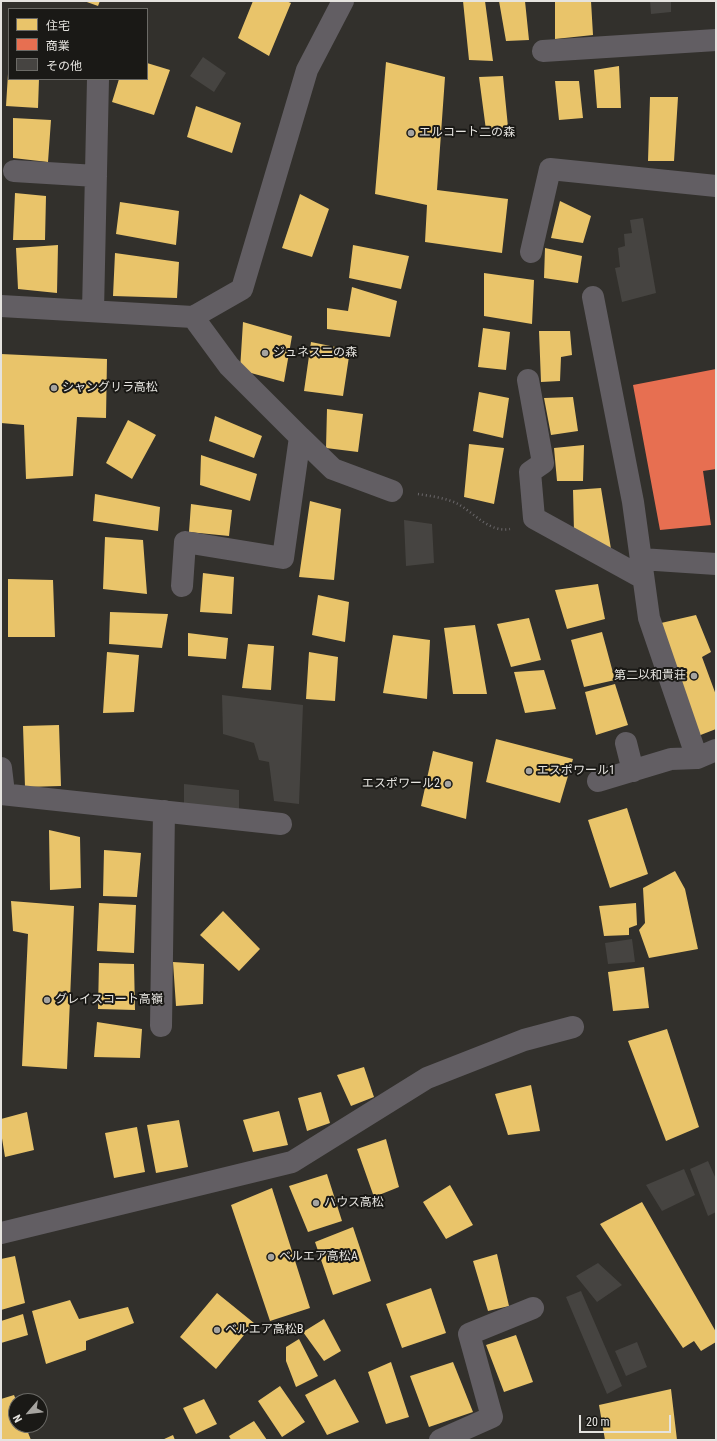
<!DOCTYPE html>
<html>
<head>
<meta charset="utf-8">
<style>
  body { margin:0 }
  #map { position:relative; width:717px; height:1441px; overflow:hidden; background:#32302c; font-family:"Roboto Condensed","Noto Sans JP",sans-serif }
  canvas { display:block }
  .frame { position:absolute; inset:0; border:2px solid #e5e3df; pointer-events:none }
  .legend { position:absolute; left:8px; top:8px; width:140px; height:72px; box-sizing:border-box; background:#1a1916; border:1px solid #6b6a66; margin:0; padding:5px 7px; list-style:none; font-size:12px; color:#e5e3df }
  .legend li { display:flex; align-items:center; gap:8px; height:20px }
  .legend b { width:20px; border:1px solid #6b6a66 }
  .north { position:absolute; left:8px; top:1393px; width:40px; height:40px; box-sizing:border-box; background:#1a1916; border:1px solid #6b6a66; border-radius:50%; rotate:242deg; font-size:11px; font-weight:700; line-height:16px; text-align:center; color:#e5e3df }
  .north::after { content:''; display:block; margin:auto; width:14px; height:18px; background:#a6a4a0; clip-path:polygon(50% 0,100% 100%,50% 72%,0 100%) }
  .scale { position:absolute; left:579px; top:1415px; width:92px; height:18px; box-sizing:border-box; border:2px solid #e5e3df; border-top:0; padding-left:5px; font-size:12px; line-height:14px; white-space:nowrap; color:#e5e3df; -webkit-text-stroke:3px #1a1916; paint-order:stroke }
</style>
</head>
<body>
<div id="map">
<canvas width="717" height="1441"></canvas>
<div class="frame"></div>
<ul class="legend">
<li><b style="height:11px;background:#e9c46a"></b>住宅</li>
<li><b style="height:11px;background:#e76f51"></b>商業</li>
<li><b style="height:11px;background:#464441"></b>その他</li>
</ul>
<div class="north">N</div>
<div class="scale">20 m</div>
</div>
<script>
const g = document.querySelector('canvas').getContext('2d');
g.lineJoin = 'round';
function fillPath(path, color) { g.fillStyle = color; g.fill(path, 'evenodd'); }
function stroke(path, color, width, dash) { g.strokeStyle = color; g.lineWidth = width; g.lineCap = dash ? 'butt' : 'round'; g.setLineDash(dash || []); g.stroke(path); }
function label(font, color, halo, rows, align = 'center') {
  g.font = font + ' "Roboto Condensed","Noto Sans JP",sans-serif'; g.lineWidth = 4; g.setLineDash([]); g.textBaseline = 'middle'; g.strokeStyle = halo; g.fillStyle = color; for (const [text, x, y, turn = 0] of rows) {
    g.save(); g.translate(x, y); g.rotate((+turn || 0) * Math.PI / 180); g.textAlign = isNaN(turn) ? turn : align; if (halo) g.strokeText(text, 0, 0); g.fillText(text, 0, 0); g.restore();
  }
}
const homes = new Path2D(`
  M84 1H100L98 6Z
  M253 1H286L291 3 269 56 238 38Z
  M463 1H485L493 61 469 60Z
  M499 1H525L529 40 506 41Z
  M555 1H591L593 35 555 39Z
  M386 62 445 77 437 190 508 199 502 253 425 242 427 205 375 194Z
  M147 63 170 70 154 115 112 102 119 79H147Z
  M619 66 621 108H597L594 70Z
  M8 74 9 79H39L38 108 6 106Z
  M503 76 508 127 486 130 479 77Z
  M555 81H579L583 118 559 120Z
  M650 97H678L674 161H648Z
  M196 106 241 123 232 153 187 137Z
  M13 118 51 120 48 162 13 158Z
  M15 193 46 196 45 240H13Z
  M300 194 329 209 312 257 282 248Z
  M560 201 591 216 583 243 551 238Z
  M120 202 179 211 176 245 116 234Z
  M58 245 57 293 18 289 16 248Z
  M353 245 409 256 401 289 349 278Z
  M545 248 582 256 578 283 544 278Z
  M115 253 179 262 177 298 113 296Z
  M484 273 534 280 532 324 484 316Z
  M352 287 397 301 390 337 327 329V308L348 311Z
  M243 322 292 336 284 382 240 370Z
  M483 328 510 332 506 370 478 367Z
  M539 331H570L572 355 561 357 560 381 541 382Z
  M311 342 350 350 343 396 304 391Z
  M1 354 107 359 106 418 77 417 73 476 26 479 24 425 1 423Z
  M479 392 509 398 503 438 473 431Z
  M573 397 578 431 551 435 544 398Z
  M327 409 363 414 358 452 326 448Z
  M215 416 262 436 254 458 209 441Z
  M128 420 156 435 132 479 106 463Z
  M469 444 504 448 494 504 464 497Z
  M584 445 583 481H557L554 448Z
  M201 455 257 474 250 501 200 485Z
  M601 488 611 549 574 532 573 490Z
  M95 494 160 507 158 531 93 521Z
  M310 501 341 509 334 580 299 577Z
  M191 504 232 510 229 536 189 532Z
  M105 537 143 540 147 594 103 589Z
  M203 573 234 577 232 614 200 612Z
  M8 579 53 580 55 637H8Z
  M598 584 605 619 567 629 555 590Z
  M318 595 349 602 345 642 312 635Z
  M110 612 168 614 162 648 109 644Z
  M696 615 711 652 702 657 716 695V729L698 736 661 623Z
  M529 618 541 660 511 667 497 624Z
  M475 625 487 694H453L444 628Z
  M602 632 615 680 584 687 571 640Z
  M188 633 228 638 226 659 188 656Z
  M393 635 430 640 427 699 383 693Z
  M248 644 274 646 271 690 242 688Z
  M107 652 139 655 134 712 103 713Z
  M309 652 338 657 335 701 306 699Z
  M544 670 556 709 525 713 514 672Z
  M615 684 628 725 596 735 585 692Z
  M59 725 61 786 25 787 23 726Z
  M496 739 573 759 560 803 486 782Z
  M433 751 473 762 466 819 421 806Z
  M627 808 648 874 610 888 588 820Z
  M49 830 80 837 81 888 50 890Z
  M104 850 141 853 137 897 103 896Z
  M675 871 685 889 698 949 649 958 639 930 645 923 643 888Z
  M11 901 74 906 67 1069 22 1066 28 934 13 931Z
  M99 903 136 905 134 953 97 951Z
  M636 903 637 925 629 928V935L604 936 599 906Z
  M223 911 260 949 239 971 200 935Z
  M173 962 204 964 203 1004 176 1006Z
  M99 963 134 964 135 1010 98 1009Z
  M644 967 649 1008 613 1011 608 972Z
  M97 1022 142 1029 140 1058 94 1057Z
  M667 1029 699 1127 666 1141 628 1041Z
  M364 1067 374 1097 351 1106 337 1075Z
  M531 1085 540 1131 508 1135 495 1094Z
  M321 1092 330 1123 307 1131 298 1098Z
  M279 1111 288 1145 253 1152 243 1120Z
  M27 1112 34 1150 5 1157 1 1132V1119Z
  M179 1120 188 1167 156 1173 147 1125Z
  M137 1127 145 1172 114 1178 105 1133Z
  M386 1139 399 1187 374 1197 357 1149Z
  M327 1174 342 1221 308 1232 289 1186Z
  M450 1185 473 1225 446 1239 423 1202Z
  M272 1188 310 1308 270 1321 231 1205Z
  M642 1202 716 1332V1342L701 1351 694 1341 683 1348 600 1224Z
  M353 1227 371 1281 333 1295 315 1242Z
  M497 1254 509 1306 488 1311 473 1261Z
  M15 1256 25 1303 1 1310V1259Z
  M431 1288 446 1333 402 1348 386 1304Z
  M217 1293 254 1323 216 1369 180 1337Z
  M70 1300 79 1319 128 1307 134 1323 86 1341V1350L46 1364 32 1311Z
  M23 1314 28 1335 1 1343V1321Z
  M324 1319 341 1351 324 1361 303 1332Z
  M516 1335 533 1382 504 1392 486 1345Z
  M299 1339 318 1376 296 1387 286 1361V1347Z
  M391 1362 409 1417 386 1424 368 1372Z
  M453 1362 473 1412 429 1427 410 1376Z
  M335 1379 359 1422 327 1435 305 1395Z
  M280 1386 305 1422 282 1437 258 1401Z
  M671 1389 677 1440H605L599 1405Z
  M14 1395 16 1400V1425H25L31 1440H1V1399Z
  M204 1399 217 1424 196 1434 183 1408Z
  M254 1421 267 1440H231L229 1436Z
  M173 1435 175 1440H162Z`);
const shops = new Path2D(`
  M716 369V469L703 471 711 525 660 530 633 385Z`);
const building = new Path2D(`
  M650 1H671V12L651 14Z
  M203 57 226 73 214 92 190 76Z
  M643 218 656 293 622 302 615 268 620 267 618 248 625 246 624 234 632 233 630 220Z
  M404 520 432 524 434 563 406 566Z
  M222 695 303 705 299 804 274 801 269 762 259 760 254 743 223 734Z
  M184 784 239 790V811L184 805Z
  M632 939 635 962 608 964 605 943Z
  M708 1161 716 1179V1212L708 1216 690 1169Z
  M684 1169 695 1195 662 1211 646 1185Z
  M598 1263 622 1285 597 1302 576 1276Z
  M581 1291 622 1386 607 1394 566 1297Z
  M637 1342 647 1367 626 1376 615 1351Z`);
const path = new Path2D(`
  M418 494C430 496 447 498 458 504 474 513 490 533 510 529`);
const minor = new Path2D(`
  M543 51 716 40
  M14 171 96 176
  M531 252 550 169 716 186
  M593 297 633 502 649 618 697 758
  M1 306 193 317 242 289 307 70 343 1
  M93 311 98 79
  M528 380 543 463 530 472 534 518 643 578
  M300 437 333 469 392 491
  M641 559 716 564
  M182 586 185 542 283 558 300 437 229 366 193 317
  M626 743 633 771
  M1 768 4 793
  M598 781 671 759 697 758 716 750
  M1 794 281 824
  M161 1026 164 811
  M1 1233 292 1162 427 1078 524 1040 573 1027
  M440 1440 492 1417 469 1334 533 1308`);
const markers = [
  [411,133,4,"#a6a4a0"],
  [265,353,4,"#a6a4a0"],
  [54,388,4,"#a6a4a0"],
  [694,676,4,"#a6a4a0"],
  [529,771,4,"#a6a4a0"],
  [448,784,4,"#a6a4a0"],
  [47,1000,4,"#a6a4a0"],
  [316,1203,4,"#a6a4a0"],
  [271,1257,4,"#a6a4a0"],
  [217,1330,4,"#a6a4a0"]
];
const poiNames = [
  ["エルコート二の森",419,133],
  ["ジュネス二の森",273,353],
  ["シャングリラ高松",62,388],
  ["第二以和貴荘",686,676,"right"],
  ["エスポワール1",537,771],
  ["エスポワール2",440,784,"right"],
  ["グレイスコート高嶺",55,1000],
  ["ハウス高松",324,1203],
  ["ベルエア高松A",279,1257],
  ["ベルエア高松B",225,1330]
];
fillPath(homes, '#e9c46a');
fillPath(shops, '#e76f51');
fillPath(building, '#464441');
stroke(path, '#6b686b', 2.5, [1, 3]);
stroke(minor, '#625e63', 22);
for (const [x, y, r, color] of markers) { const dot = new Path2D(); dot.arc(x, y, r, 0, 2 * Math.PI); g.fillStyle = color; g.fill(dot); stroke(dot, '#1a1916', 1.5); }
label('12px', '#e5e3df', '#1a1916', poiNames, 'left');
</script>
</body>
</html>
